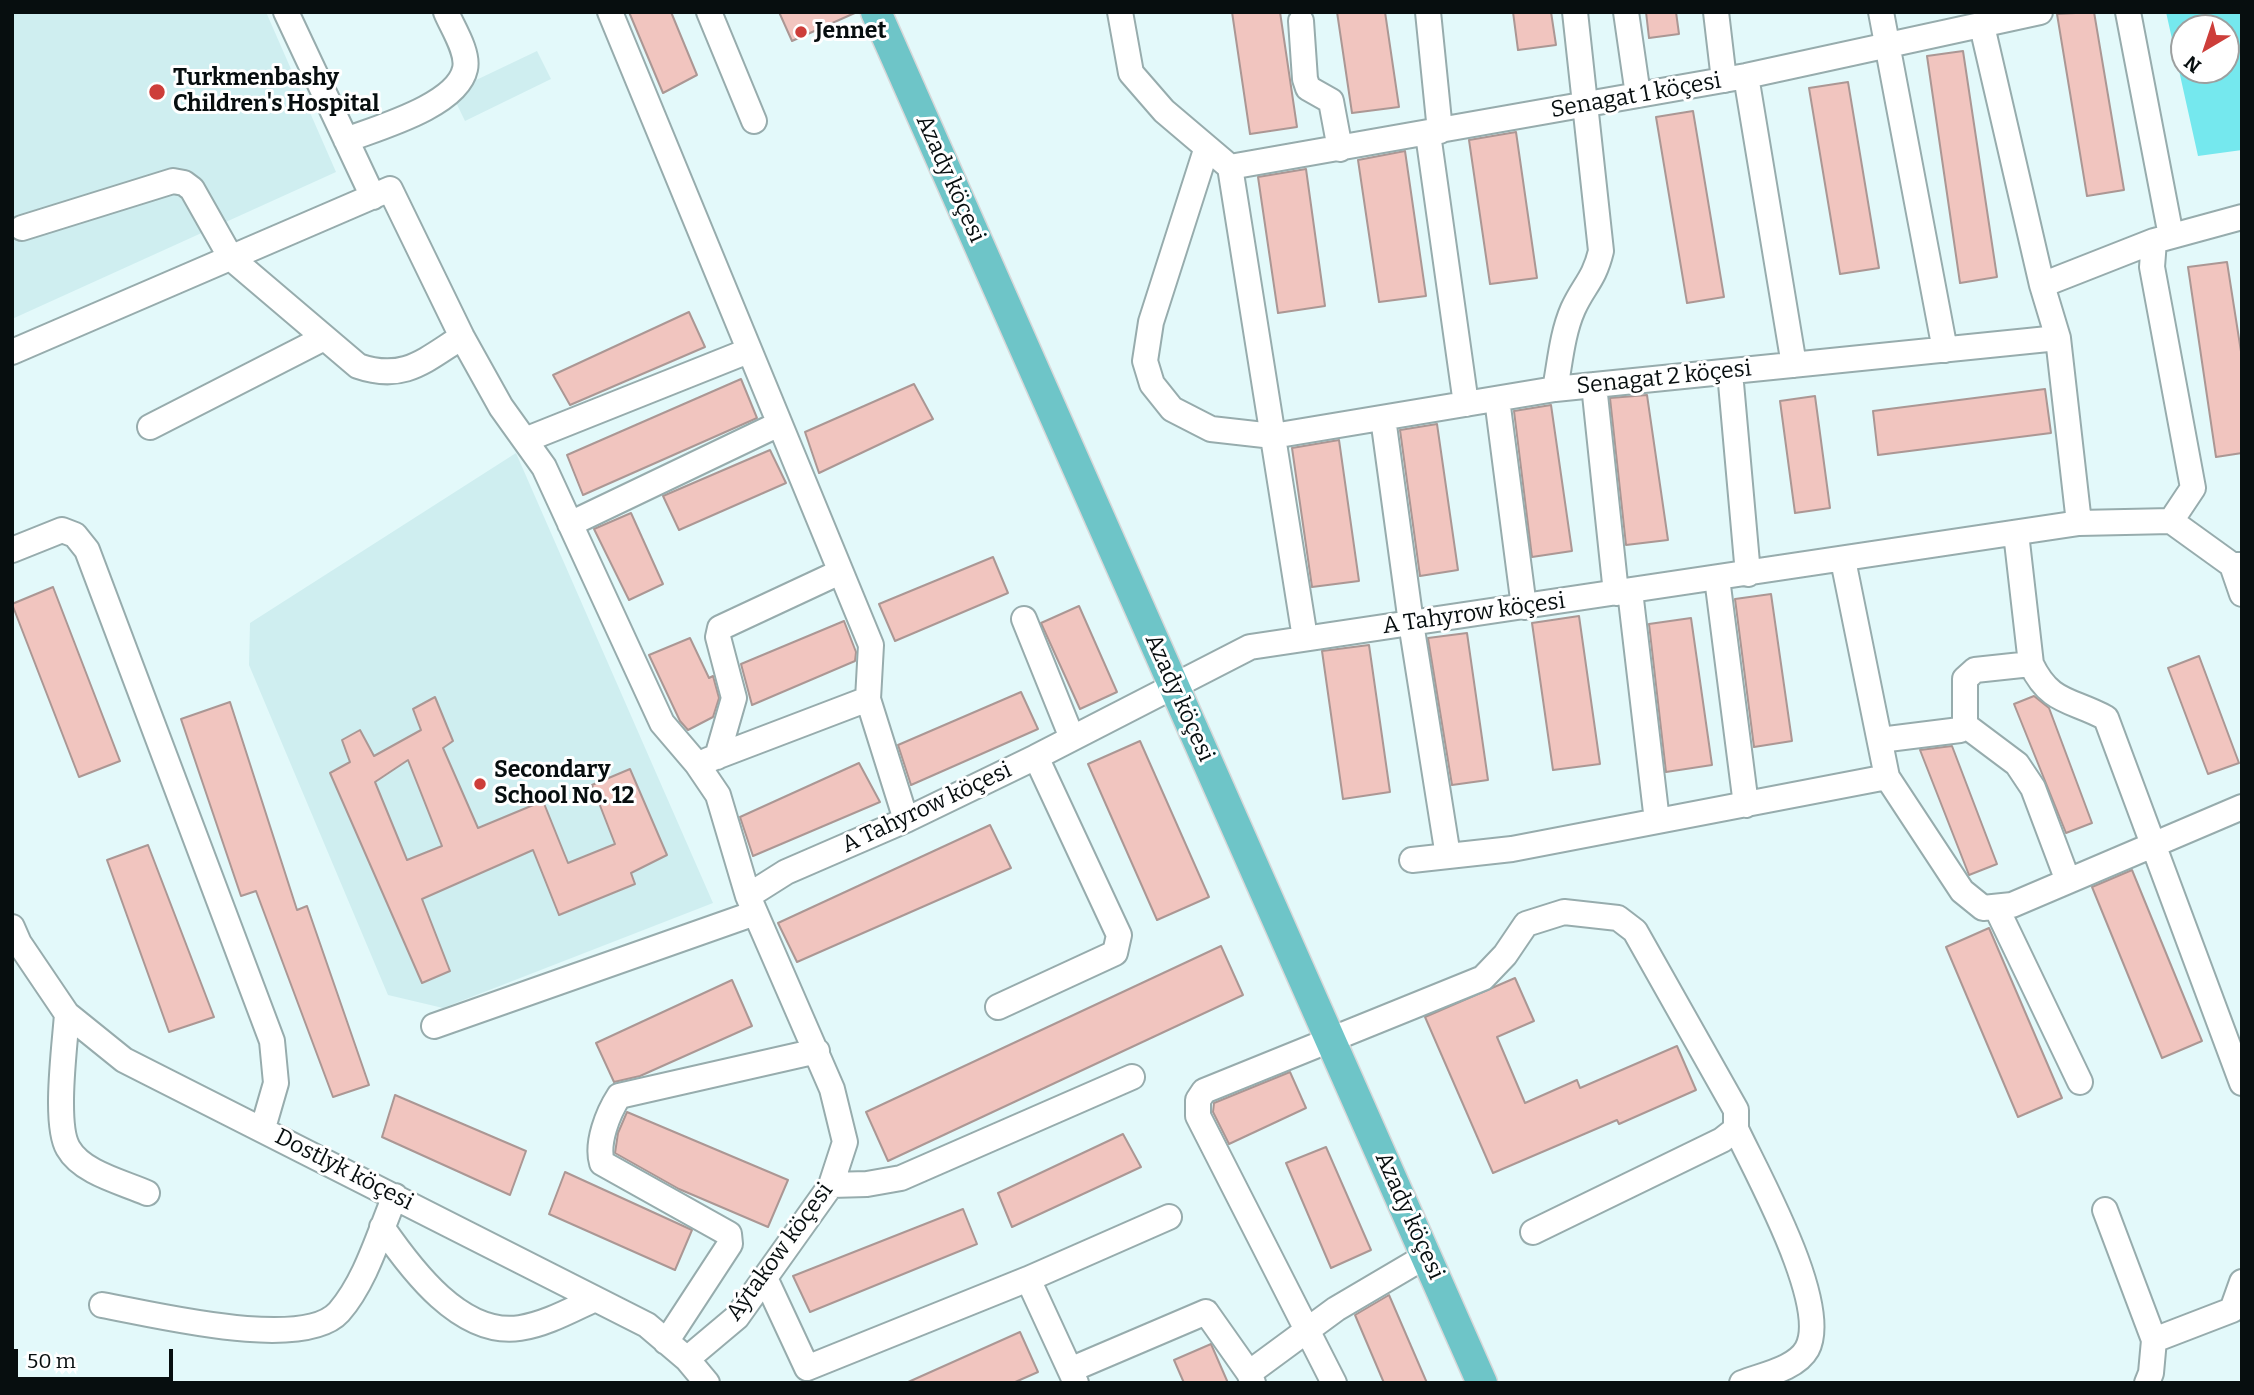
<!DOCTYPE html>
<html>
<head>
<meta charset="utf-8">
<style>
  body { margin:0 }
  #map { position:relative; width:2254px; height:1395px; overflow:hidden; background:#e3f9fa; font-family:Bitter,serif }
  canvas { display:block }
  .frame { position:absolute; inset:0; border:14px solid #070e0f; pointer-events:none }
  .north { position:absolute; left:2170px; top:14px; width:70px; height:70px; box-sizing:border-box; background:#fff; border:2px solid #9c9f9f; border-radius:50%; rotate:219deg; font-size:19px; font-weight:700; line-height:28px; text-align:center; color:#070e0f }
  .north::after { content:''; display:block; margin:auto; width:24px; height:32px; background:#cd3e3a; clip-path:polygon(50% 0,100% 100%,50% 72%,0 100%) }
  .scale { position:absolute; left:14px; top:1349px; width:159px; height:32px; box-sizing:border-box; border:4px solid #070e0f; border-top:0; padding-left:9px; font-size:21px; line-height:24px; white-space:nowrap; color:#070e0f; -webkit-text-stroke:5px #fff; paint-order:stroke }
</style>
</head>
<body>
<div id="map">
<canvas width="2254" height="1395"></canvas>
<div class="frame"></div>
<div class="north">N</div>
<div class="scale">50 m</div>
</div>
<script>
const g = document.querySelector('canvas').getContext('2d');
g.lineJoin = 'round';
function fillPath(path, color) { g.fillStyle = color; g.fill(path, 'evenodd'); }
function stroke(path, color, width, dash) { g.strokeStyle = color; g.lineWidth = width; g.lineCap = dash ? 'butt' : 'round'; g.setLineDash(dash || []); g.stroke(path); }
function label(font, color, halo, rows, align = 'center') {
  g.font = font + ' Bitter,serif'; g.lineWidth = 6; g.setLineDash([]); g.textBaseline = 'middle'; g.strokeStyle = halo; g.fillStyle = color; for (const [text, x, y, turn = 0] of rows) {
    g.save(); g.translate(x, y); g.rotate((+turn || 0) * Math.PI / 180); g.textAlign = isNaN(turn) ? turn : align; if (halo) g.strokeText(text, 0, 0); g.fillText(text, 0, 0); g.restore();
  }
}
const built = new Path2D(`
  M12 12H266L336 172 12 319Z
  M537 51 551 79 465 121 451 92Z
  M516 453 713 903 443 1008 388 995 249 665 250 623Z`);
const green = new Path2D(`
  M2166 12H2242V150L2198 156ZM2184 28H2226V70H2184Z`);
const building = new Path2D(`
  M629 12H671L697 75 663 93Z
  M779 12H857L792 41Z
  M1232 12H1280L1297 127 1250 134Z
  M1337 12H1385L1399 107 1352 113Z
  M1513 12H1551L1556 45 1518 50Z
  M1646 12H1676L1679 34 1649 38Z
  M2094 12 2124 190 2087 196 2057 14Z
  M1963 51 1997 277 1960 283 1927 56Z
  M1848 82 1879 268 1840 274 1809 88Z
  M1693 111 1724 297 1687 303 1656 117Z
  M1516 132 1537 278 1490 284 1469 140Z
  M1405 151 1426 296 1379 302 1358 160Z
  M1306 169 1325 306 1278 313 1258 177Z
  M2227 262 2242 358V453L2216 457 2188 267Z
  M689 312 705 347 570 405 553 375Z
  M741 379 757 418 583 495 567 455Z
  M914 384 933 419 819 473 805 432Z
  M2045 389 2051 433 1878 455 1873 411Z
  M1647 395 1668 540 1626 545 1610 398Z
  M1815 396 1830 508 1795 513 1780 401Z
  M1551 405 1572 551 1532 557 1514 411Z
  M1437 424 1458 570 1420 576 1400 430Z
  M1339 440 1359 581 1312 587 1292 448Z
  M770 450 786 483 679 530 663 496Z
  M631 513 663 584 629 600 594 529Z
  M993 557 1008 593 895 641 879 604Z
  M53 587 120 761 79 777 12 604Z
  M1771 594 1792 741 1754 747 1735 599Z
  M1079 606 1117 692 1080 709 1041 623Z
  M1579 616 1600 764 1553 770 1532 623Z
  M1691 618 1712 765 1666 772 1649 624Z
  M844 621 856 652 855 661 752 705 741 664Z
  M1467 633 1488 780 1452 785 1428 638Z
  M690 638 709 678 713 676 719 698 713 717 688 730 680 721 649 655Z
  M1369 645 1390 792 1343 799 1322 651Z
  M2199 656 2239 763 2208 774 2168 668Z
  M1021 692 1038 729 911 785 898 745Z
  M2034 696 2049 708 2092 823 2066 833 2014 704Z
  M435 697 453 741 443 748 478 828 543 801 568 863 615 844 592 785 630 769 667 855 631 873 635 884 559 915 533 850 422 899 450 971 422 983 330 773 350 762 342 740 360 730 374 756 421 730 413 709ZM408 760 442 846 407 860 375 782Z
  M230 702 297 910 307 906 369 1085 333 1097 256 891 241 896 181 719Z
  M1140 741 1209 897 1157 920 1088 764Z
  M1952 746 1997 864 1969 875 1920 750Z
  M859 763 880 802 753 856 740 817Z
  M990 825 1011 868 797 962 778 923Z
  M148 845 214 1017 169 1032 107 860Z
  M2132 870 2202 1041 2162 1058 2092 887Z
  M1989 928 2062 1098 2018 1117 1946 947Z
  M1221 946 1243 995 888 1161 866 1112Z
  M1515 978 1534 1021 1497 1037 1525 1103 1577 1080 1580 1088 1677 1046 1696 1090 1619 1124 1617 1120 1493 1173 1425 1017Z
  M732 980 752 1026 640 1076 614 1082 596 1043Z
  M1290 1072 1306 1108 1229 1144 1213 1112 1214 1103Z
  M395 1095 526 1151 510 1195 382 1137Z
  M627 1112 788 1180 768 1227 679 1189 615 1153 618 1133Z
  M1123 1134 1141 1167 1012 1227 998 1193Z
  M1326 1147 1371 1250 1331 1268 1286 1163Z
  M565 1172 692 1230 675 1270 549 1214Z
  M963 1209 977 1244 810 1312 793 1276Z
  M1389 1295 1427 1383H1384L1355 1315Z
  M1020 1332 1038 1372 1013 1383H906Z
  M1211 1344 1228 1383H1184L1174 1360Z`);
const minor = new Path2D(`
  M286 12 373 197
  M610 12 871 645 868 699 906 820
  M709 12 754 121
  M1120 12 1131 73 1164 111 1230 167 1305 638
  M1428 12 1440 131
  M1626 12 1638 95
  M1716 12 1724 80
  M1881 12 1945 350
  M2128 12 2171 236
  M1301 21 1305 79 1308 88 1331 101 1340 149
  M1982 26 2042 285 2058 338 2079 523
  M1746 76 1794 365
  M1428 134 1466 404
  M346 140C377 128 457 106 465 69 469 52 452 27 446 12
  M1206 150 1151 322 1145 361 1152 384 1172 409 1211 429 1273 436 1555 389 2058 338
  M1230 167 1746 76 2040 12
  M22 228 173 181 184 183 192 189 231 258 358 366C404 382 425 360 462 337
  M2042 285 2154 241
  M12 352 390 189 462 337 501 407 544 467 662 723 697 764 718 795 748 896 832 1089 845 1142 831 1185 737 1317 687 1359
  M1730 372 1748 574
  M1594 385 1616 593
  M1555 389C1560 363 1562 334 1573 309 1584 285 1594 280 1601 251L1575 12
  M1497 399 1524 607
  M1383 418 1411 623 1448 856
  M150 427 324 338
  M525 440 748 351
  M2171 521 2193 488 2152 267 2154 241 2242 217
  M570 524 779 424
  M2016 533 2031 664C2050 704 2071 699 2106 718L2242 1083
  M12 550 62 530 75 535 87 550 272 1041 276 1083 263 1128
  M2232 565 2242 594
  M1717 578 1746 805
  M1630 591 1657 821
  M1024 619 1072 738
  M1965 725 2017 764 2033 788 2068 881
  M1880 740 1960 730 1965 725V679L1975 670 2031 664
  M717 757 734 698 718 637 720 628 840 572
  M708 760 868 699
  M1887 777 1962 891 1983 908 2012 905 2242 807
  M1412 860 1512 849 1887 777 1843 560
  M748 896 786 872 906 820 1036 757 1250 647 2079 523 2171 521 2232 565H2242
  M1996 907 2080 1082
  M12 927 19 943 67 1014 124 1060 647 1325 687 1359 707 1383
  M998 1007 1115 953 1119 935 1036 757
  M67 1014C65 1044 54 1124 68 1148 82 1173 122 1182 147 1193
  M434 1026 755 913
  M1736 1129C1756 1172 1831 1305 1807 1349 1796 1369 1762 1375 1742 1383
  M831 1185 867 1184 901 1178 1132 1077
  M2105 1210 2154 1340 2151 1373 2147 1383
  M382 1227C411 1269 461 1337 520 1328 546 1324 571 1310 595 1299
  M1028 1279 1169 1217
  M766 1280 807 1368 1028 1279 1076 1383
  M102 1305C153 1314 303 1352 339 1312 366 1281 379 1234 395 1196
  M2154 1340 2232 1310 2242 1282
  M666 1342 730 1244 729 1234 602 1163C596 1143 608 1113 619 1096L817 1051
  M1070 1370 1206 1312 1249 1373
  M1253 1383 1249 1373 1336 1309 1426 1256
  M1334 1383 1198 1116V1100L1204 1091 1483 978 1505 955 1526 924 1564 912 1618 918 1635 931 1736 1110V1129L1722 1140 1533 1232`);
const major = new Path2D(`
  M876 12 1482 1383`);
const markers = [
  [801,32,7,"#cd3e3a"],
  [157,92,9,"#cd3e3a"],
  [480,784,7,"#cd3e3a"]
];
const poiNames = [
  ["Jennet",815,32],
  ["Turkmenbashy",173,79],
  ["Children's Hospital",173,105],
  ["Secondary",494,771],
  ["School No. 12",494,797]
];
const streetNames = [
  ["Senagat 1 köçesi",1636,96,-10],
  ["Azady köçesi",950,179,66],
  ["Senagat 2 köçesi",1664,378,-6],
  ["A Tahyrow köçesi",1474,614,-8],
  ["Azady köçesi",1179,698,66],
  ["A Tahyrow köçesi",927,808,-25],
  ["Dostlyk köçesi",344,1170,27],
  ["Azady köçesi",1409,1216,66],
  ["Aýtakow köçesi",780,1252,-54]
];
fillPath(built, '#cfeef0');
fillPath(green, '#75e8ee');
fillPath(building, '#f1c5bf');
stroke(building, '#ab9794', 2);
stroke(minor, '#97acad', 28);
stroke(major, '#d7d8d9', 33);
stroke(minor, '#fff', 24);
stroke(major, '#6ec5c8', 30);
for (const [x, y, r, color] of markers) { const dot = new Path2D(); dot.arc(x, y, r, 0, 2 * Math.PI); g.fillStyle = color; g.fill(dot); stroke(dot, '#fff', 2.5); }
label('bold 23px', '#070e0f', '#fff', poiNames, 'left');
label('23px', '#070e0f', '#fff', streetNames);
</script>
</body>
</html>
